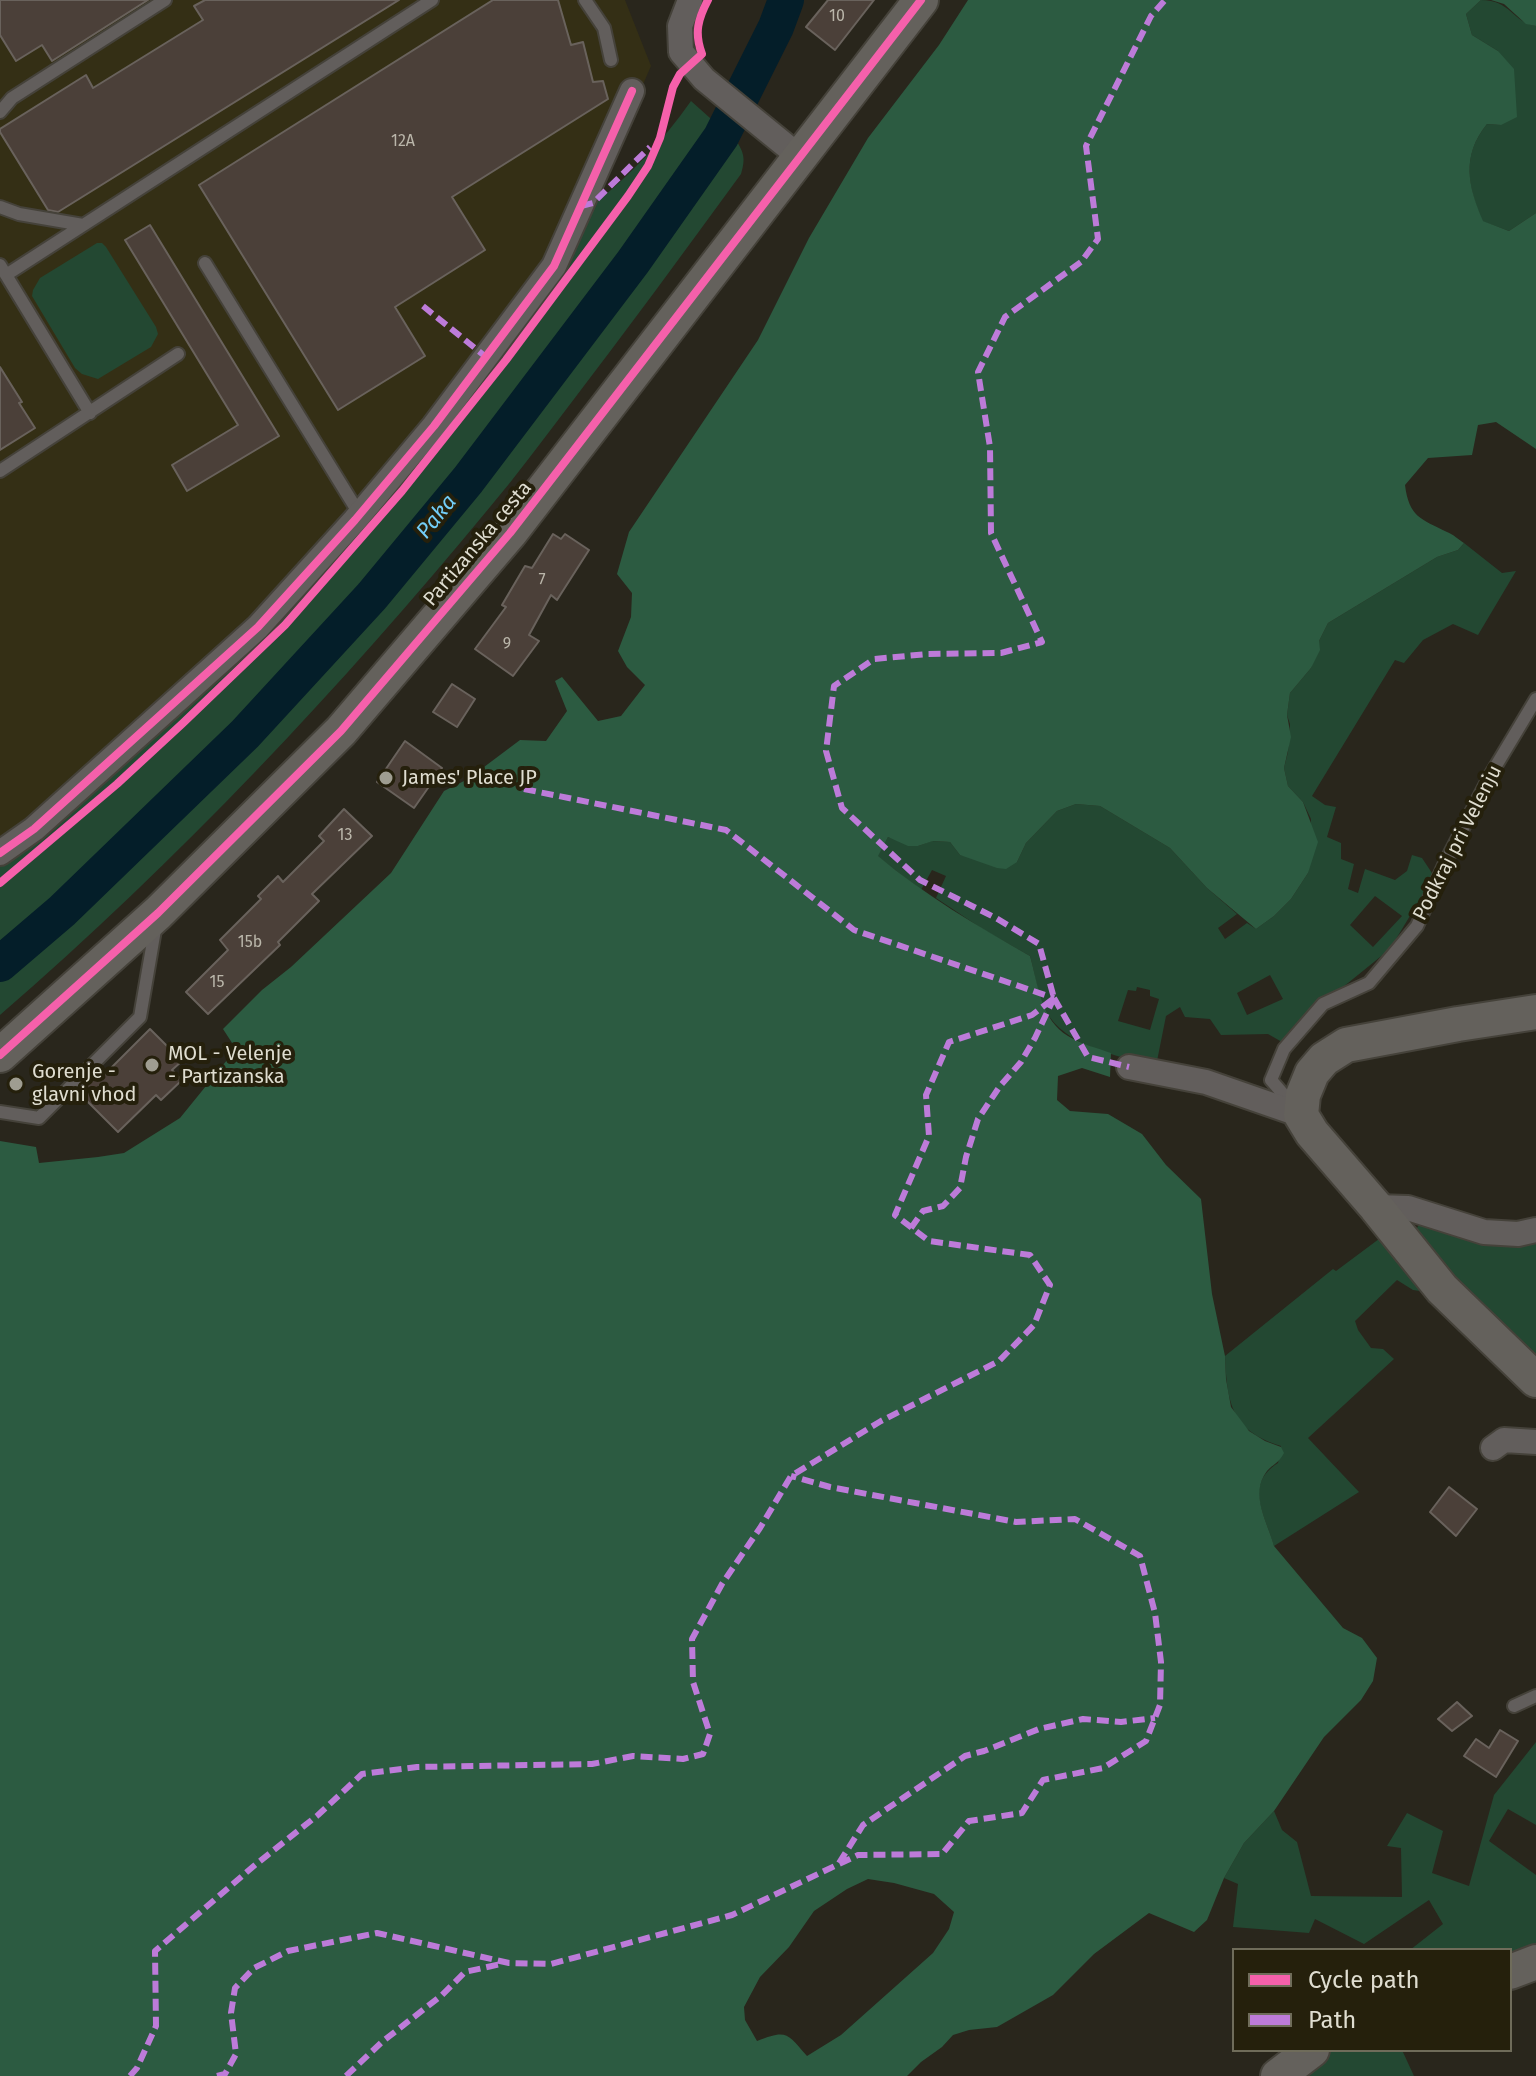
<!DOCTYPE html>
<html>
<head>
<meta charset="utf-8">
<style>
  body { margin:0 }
  #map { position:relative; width:1536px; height:2076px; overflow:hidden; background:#29261c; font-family:"Fira Sans",sans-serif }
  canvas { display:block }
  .legend { position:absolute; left:1232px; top:1948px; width:280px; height:104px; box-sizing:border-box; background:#25200c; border:2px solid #6f6c5a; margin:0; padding:10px 14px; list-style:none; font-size:24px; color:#dfddd0 }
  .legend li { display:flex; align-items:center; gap:16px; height:40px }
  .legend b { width:40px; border:2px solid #6f6c5a }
</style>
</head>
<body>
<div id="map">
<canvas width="1536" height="2076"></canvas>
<ul class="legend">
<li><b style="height:10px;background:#f560ab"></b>Cycle path</li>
<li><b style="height:10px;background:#bd7bd9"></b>Path</li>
</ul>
</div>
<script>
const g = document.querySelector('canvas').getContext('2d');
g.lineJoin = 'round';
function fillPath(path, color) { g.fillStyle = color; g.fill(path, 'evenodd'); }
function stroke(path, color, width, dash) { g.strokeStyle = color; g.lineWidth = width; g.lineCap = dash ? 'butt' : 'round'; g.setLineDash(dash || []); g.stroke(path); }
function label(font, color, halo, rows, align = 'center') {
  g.font = font + ' "Fira Sans",sans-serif'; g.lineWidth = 8; g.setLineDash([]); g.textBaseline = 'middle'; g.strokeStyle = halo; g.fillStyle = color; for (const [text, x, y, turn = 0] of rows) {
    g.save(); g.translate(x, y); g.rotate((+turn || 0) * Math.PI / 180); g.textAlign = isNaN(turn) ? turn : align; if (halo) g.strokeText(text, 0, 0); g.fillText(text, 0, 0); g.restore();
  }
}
const built = new Path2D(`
  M0 0H625L651 66 621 135 447 422 44 832 0 867Z`);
const green = new Path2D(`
  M1481 0C1511 0 1512 22 1536 26V213L1509 231 1482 221C1468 185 1461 156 1487 124L1501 125 1498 51 1472 35 1466 14Z
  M691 101 719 126C658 220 590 311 520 400 458 479 397 559 329 634 228 747 115 855 0 955V867L44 832 245 651 592 206C630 175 663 141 691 101Z
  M732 134C742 150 747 155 741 174 684 252 627 330 568 407 542 441 517 475 490 507 340 689 178 861 0 1015V973C76 908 149 839 221 768 279 710 337 650 391 587 451 517 507 443 563 370 621 293 685 218 732 134Z
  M97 243H102L106 247 156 327 158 334 151 347 98 379 82 374 75 368 32 296 33 290 40 278Z
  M1464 543 1502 573 1516 571 1478 635 1453 624 1423 640 1404 663 1395 660 1312 796 1325 805 1336 807 1327 837 1341 843V859L1354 864 1348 889 1358 893 1365 869 1395 880 1407 871 1412 855 1422 858 1434 876 1390 949 1290 1030 1282 1042 1268 1034 1221 1035 1210 1019 1185 1017 1180 1007 1166 1016 1156 1066C1120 1057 1064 1046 1046 1011 1037 995 1035 973 1030 956L984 930 936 898 946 876 932 870 921 890 877 856 888 837 918 846 932 841 950 842 960 855 1017 862 1026 843 1057 811 1076 804 1100 806 1170 848 1207 888 1237 914 1218 928 1225 939 1247 923 1256 929 1274 916 1291 899 1308 873 1311 819 1303 802 1288 786 1284 768 1288 752 1290 724 1287 715 1290 693 1311 668 1319 641 1328 623 1437 557 1458 550ZM1375 896 1402 916 1373 947 1350 925ZM1270 975 1283 999 1247 1015 1237 993ZM1137 987 1150 990V996L1159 999 1150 1030 1118 1021 1128 990 1136 991Z
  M1423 1219 1536 1236V1354L1531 1358 1410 1238Z
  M1387 1233 1425 1287 1420 1291 1413 1290 1397 1280 1355 1321 1358 1330 1371 1348 1383 1349 1394 1359 1308 1438 1359 1492 1274 1546C1266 1516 1243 1485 1278 1463L1281 1446C1232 1431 1227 1404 1225 1356L1333 1269 1336 1271Z
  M1536 1742V1825L1508 1809 1489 1841 1536 1875V1954L1510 1964V1950H1410L1443 1924 1429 1900 1364 1944 1315 1919 1309 1933 1233 1927 1238 1884 1224 1878 1244 1843 1274 1811 1282 1830 1297 1842 1311 1896 1402 1897 1401 1848 1387 1846 1407 1813 1443 1831 1432 1873 1469 1886 1494 1795Z
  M1326 2050H1402L1414 2076H1294Z`);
const forest = new Path2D(`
  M968 0H1481L1466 14 1472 35 1498 51 1514 69 1517 117 1501 125 1487 124C1461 156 1468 186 1483 221L1509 231 1536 213V449L1496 422 1478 425 1472 455 1428 458 1405 485C1409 517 1421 519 1447 532 1453 534 1459 540 1464 543L1458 550 1437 557 1328 623 1319 641 1320 650 1311 668 1290 693 1287 715 1291 737 1284 768 1288 786 1303 802 1318 842 1308 873 1291 899 1274 916 1256 929 1207 888 1170 848 1100 806 1076 804 1057 811 1026 843 1017 862 1006 869 997 868 960 855 950 842 933 841 918 846H908L888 837 878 856C924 895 978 926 1030 956 1038 984 1041 1020 1068 1036 1081 1044 1097 1048 1111 1053L1110 1077 1082 1068 1058 1076 1057 1100 1070 1111 1108 1114 1142 1134 1166 1165 1201 1199 1212 1294 1225 1356 1226 1379 1231 1407 1249 1431 1265 1441 1281 1447 1284 1453C1278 1464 1273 1464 1267 1471 1249 1494 1268 1523 1274 1546L1343 1628 1362 1638 1377 1658 1373 1681 1361 1700 1324 1737 1274 1811 1244 1843 1224 1878 1207 1920 1194 1932 1149 1913 1094 1954 1053 1995 997 2027 969 2030 953 2035 942 2047 921 2062 907 2076H0V1141L36 1147 39 1163 98 1157 124 1153 180 1118 236 1049 223 1029 262 990 291 967 391 873 444 791 468 779 520 740 546 741 567 711 555 681 562 677 598 721 621 716 645 685 627 667 618 651 631 617 632 593 617 574 629 532 758 340 809 238 868 138 939 45ZM868 1879 894 1883 934 1894 954 1912 949 1929 933 1953 841 2035 807 2056C787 2033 787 2029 757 2041L745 2020 744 2007 760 1977 789 1947 814 1911 847 1889Z
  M1491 0H1536V26L1526 24 1504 4Z`);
const river = new Path2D(`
  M0 964 62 911 245 734 372 596 468 480 633 262 721 137 776 27 786 0`);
const building = new Path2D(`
  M0 0H148L52 61 42 45 16 61 0 35Z
  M205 0H399L58 212 48 210 0 132V129L86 75 93 88 203 20 194 6Z
  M493 0H558L571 45 583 42 593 82 603 81 608 99 452 197 485 250 395 307 425 356 338 410 199 185Z
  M828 0H874L835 50 806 27Z
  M150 225 279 436 187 491 172 465 238 425 125 240Z
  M0 367 22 402 19 403 35 428 0 450Z
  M553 534 561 539 565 534 589 550 557 600 551 595 529 635 539 641 513 676 475 649 506 607 502 605 525 566 532 568Z
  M452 684 475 699 457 727 433 712Z
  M405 741 442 768 414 808 377 782Z
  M344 809 372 836 312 894 319 901 278 942 280 945 208 1014 186 992 228 950 220 940 261 899 258 896 278 876 283 882 324 841 319 836Z
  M150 1029 182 1061 172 1070 182 1080 161 1100 156 1095 118 1132 78 1092 98 1071 103 1076Z
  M1449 1487 1477 1509 1456 1536 1430 1512Z
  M1457 1702 1472 1716 1452 1731 1438 1719Z
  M1500 1730 1518 1741 1496 1777 1464 1756 1476 1739 1489 1748Z`);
const lane = new Path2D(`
  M585 0 604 28 611 60
  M0 112 12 98 165 0
  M0 207 19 214 83 225
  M205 263 360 515
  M0 265 90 413
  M6 275 432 0
  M0 471 178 354
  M1296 1109 1271 1080 1284 1049 1323 1004 1369 983 1417 926 1445 863 1491 774 1536 699
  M0 1112 39 1118 140 1017 156 924
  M1514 1706 1536 1696`);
const street = new Path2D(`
  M690 0 680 26 681 52 704 79 801 158
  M0 853 34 829 258 627 355 520 434 426 554 266 632 91
  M1129 1067 1206 1082 1301 1115
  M1376 1207 1408 1208 1484 1232 1518 1234 1536 1230
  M1493 1448 1504 1440 1536 1442`);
const secondary = new Path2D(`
  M1536 1012 1458 1024 1346 1045 1324 1059 1312 1073 1303 1095 1301 1115 1312 1133 1376 1207 1442 1289 1536 1380
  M0 1055 158 913 341 731 510 533 921 0
  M1510 1972 1536 1962
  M1278 2076 1312 2050`);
const quiet = new Path2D(`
  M581 206 593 203 650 147
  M423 306 486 357
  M524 789 726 830 854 930 1054 998
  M1054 998 1088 1057 1129 1067
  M911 1228 923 1211 943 1206 960 1188 966 1157 978 1119 1000 1086 1021 1062 1035 1038 1052 1002
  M839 1863 863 1825 965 1756 984 1751 1039 1729 1083 1719 1121 1722 1155 1718
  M130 2076 137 2068 156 2026 155 1951 255 1865 318 1815 362 1774 417 1767 592 1764 633 1756 683 1759 703 1754 710 1734 693 1682 692 1639 722 1584 760 1528 791 1476 881 1421 999 1361 1034 1325 1050 1285 1030 1255 929 1241 895 1215 929 1136 926 1095 949 1042 1032 1015 1054 998 1039 944 996 918 920 880 842 808 826 751 834 686 874 659 928 654 1001 653 1042 642 991 533 990 447 978 372 1005 317 1081 262 1098 239 1086 146 1151 16 1165 0
  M217 2076 225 2074 236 2054 231 2013 235 1988 254 1968 288 1951 377 1933 509 1963 551 1964 732 1915 858 1855 942 1854 969 1821 1022 1813 1043 1780 1103 1768 1146 1741 1160 1705 1161 1662 1155 1613 1140 1556 1075 1519 1016 1522 830 1487 791 1476
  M346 2076 382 2042 442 1995 465 1972 501 1964`);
const cycleway = new Path2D(`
  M0 853 34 829 258 627 355 520 434 426 554 266 632 91
  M0 883 117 784 183 723 285 625 402 491 506 360 628 196 648 166 660 138 673 87 680 74 702 54C694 33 698 19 708 0
  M0 1055 158 913 341 731 510 533 921 0`);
const markers = [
  [386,778,8,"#9f9d91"],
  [152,1065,8,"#9f9d91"],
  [16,1084,8,"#9f9d91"]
];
const numberNames = [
  ["10",837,17],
  ["12A",403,142],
  ["7",542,581],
  ["9",507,645],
  ["13",345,836],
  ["15b",250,943],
  ["15",217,983]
];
const streetNames = [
  ["Partizanska cesta",478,544,-50],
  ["Podkraj pri Velenju",1458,843,-63]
];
const poiNames = [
  ["James' Place JP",402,778],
  ["MOL - Velenje",168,1054],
  ["- Partizanska",168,1077],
  ["Gorenje -",32,1072],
  ["glavni vhod",32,1095]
];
const waterNames = [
  ["Paka",437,517,-51]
];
fillPath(built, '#342f15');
fillPath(green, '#234832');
fillPath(forest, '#2c5b41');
stroke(river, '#041e29', 36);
fillPath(building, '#4b4039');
stroke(building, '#69625c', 2);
stroke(lane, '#45423a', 16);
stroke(street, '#45423a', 28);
stroke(secondary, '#45423a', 38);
stroke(lane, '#625e5c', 12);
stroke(street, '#625e5c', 24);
stroke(secondary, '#64615c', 34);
stroke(quiet, '#bd7bd9', 6, [12, 6]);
stroke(cycleway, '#f560ab', 8);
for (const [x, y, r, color] of markers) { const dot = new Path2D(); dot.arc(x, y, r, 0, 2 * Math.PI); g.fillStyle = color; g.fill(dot); stroke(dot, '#25200c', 3); }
label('16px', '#bab6aa', null, numberNames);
label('20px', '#dfddd0', '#25200c', streetNames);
label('20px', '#dfddd0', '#25200c', poiNames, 'left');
label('italic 22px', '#73cef8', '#25200c', waterNames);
</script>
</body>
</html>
